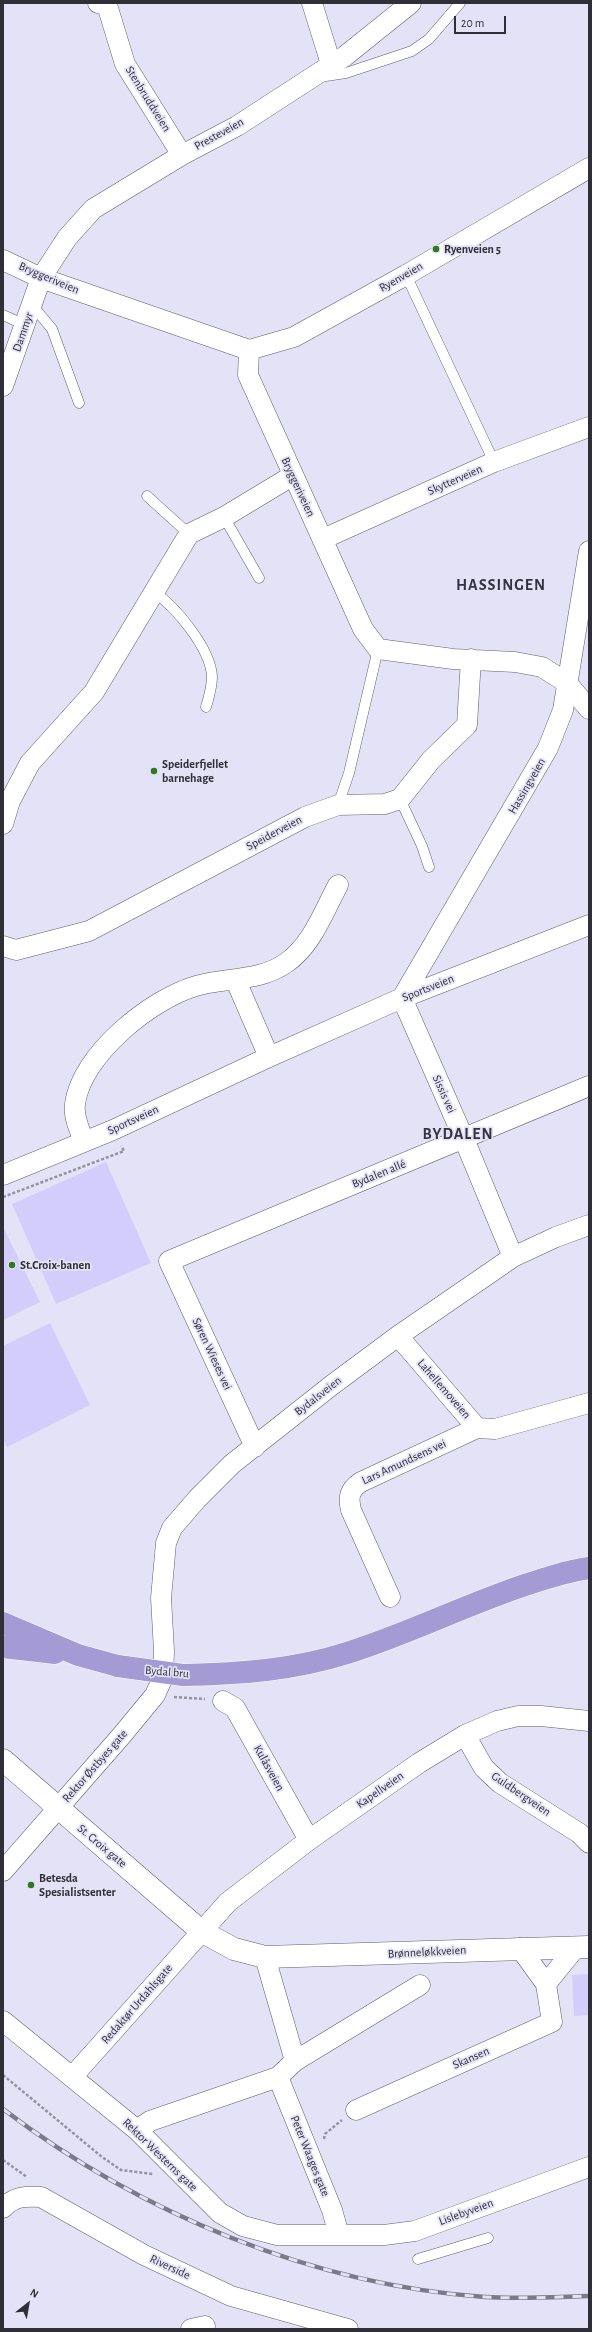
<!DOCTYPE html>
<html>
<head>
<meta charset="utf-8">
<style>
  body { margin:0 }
  #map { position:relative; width:592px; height:2332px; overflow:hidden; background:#e4e2f6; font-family:"Alegreya Sans",sans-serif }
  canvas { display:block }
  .frame { position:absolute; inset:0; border:4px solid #302f37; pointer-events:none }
  .north { position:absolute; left:8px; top:2284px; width:40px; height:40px; -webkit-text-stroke:3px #e4e2f6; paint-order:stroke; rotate:31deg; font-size:11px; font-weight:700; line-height:16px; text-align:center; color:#302f37 }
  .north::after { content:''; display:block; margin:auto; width:14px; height:18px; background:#302f37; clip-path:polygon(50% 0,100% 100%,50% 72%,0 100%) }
  .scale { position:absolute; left:454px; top:16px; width:52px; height:18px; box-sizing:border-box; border:2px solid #302f37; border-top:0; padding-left:5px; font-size:12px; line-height:14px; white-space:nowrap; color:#302f37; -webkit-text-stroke:3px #e4e2f6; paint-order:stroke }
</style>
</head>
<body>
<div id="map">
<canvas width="592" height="2332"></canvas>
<div class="frame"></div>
<div class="north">N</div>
<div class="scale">20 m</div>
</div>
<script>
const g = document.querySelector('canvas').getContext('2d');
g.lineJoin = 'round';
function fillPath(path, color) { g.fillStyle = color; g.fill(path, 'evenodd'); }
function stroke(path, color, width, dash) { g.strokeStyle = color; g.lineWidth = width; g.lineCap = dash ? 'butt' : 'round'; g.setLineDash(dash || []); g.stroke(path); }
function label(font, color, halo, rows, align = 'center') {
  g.font = font + ' "Alegreya Sans",sans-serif'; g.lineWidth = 3.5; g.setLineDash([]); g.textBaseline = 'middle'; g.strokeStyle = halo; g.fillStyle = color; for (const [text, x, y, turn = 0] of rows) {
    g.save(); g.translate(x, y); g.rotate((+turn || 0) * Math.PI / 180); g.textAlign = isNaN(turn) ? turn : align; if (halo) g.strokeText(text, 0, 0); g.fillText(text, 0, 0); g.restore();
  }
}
const green = new Path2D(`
  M106 1162 151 1263 56 1304 12 1204Z
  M3 1227 40 1302 3 1320Z
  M50 1323 90 1405 7 1447 3 1439V1346Z
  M589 1974V2015L574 2016 572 1975Z`);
const path = new Path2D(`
  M3 1197 124 1151 121 1146
  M174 1697 205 1699
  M3 2075 102 2157 121 2170 153 2174
  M324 2139 325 2134 342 2120
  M3 2160 27 2177`);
const service = new Path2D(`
  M319 77 346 73 412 51 429 39 460 3
  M406 275 494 462
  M32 305 52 329 79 403
  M3 315 25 325
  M147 496 189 534
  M224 517 259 578
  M154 592C176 607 211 649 212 677 212 687 209 697 206 707
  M400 799 422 846 429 867
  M338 805 349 773 378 649
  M418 2259 488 2238`);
const minor = new Path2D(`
  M98 3 107 5 125 64 182 155
  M312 3 331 64
  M3 260 41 278 249 350
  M249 350 248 375 363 629 378 649 453 659 515 662 542 667 567 683 589 709
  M249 350 294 337 406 275 589 168
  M3 386 41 278 67 238 93 209 182 155 237 126 345 56 411 3
  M323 539 494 462 589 427
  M3 824 10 801 30 763 94 692 189 534 224 517 292 476
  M3 946 16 950 89 931 305 817 338 805 385 804 400 799 431 760 467 725 471 659
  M236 981 269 1057
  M402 998 548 748 563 710 589 551
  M402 998 464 1139 513 1257
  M84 1142C80 1130 73 1117 75 1104 81 1055 151 999 196 986 226 977 259 982 286 963 312 945 323 913 338 885
  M3 1175 113 1130 269 1057 402 998 589 925
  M398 1336 477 1428 495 1429 589 1403
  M255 1447 169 1261 589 1086
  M390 1597 351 1510C348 1497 349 1490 361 1482L477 1428
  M223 1701 235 1708 309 1840
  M465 1735 484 1768 500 1783 579 1833 589 1843
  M3 1871 122 1735 155 1695 163 1677 164 1651 161 1598 166 1543 172 1528 197 1499 232 1464 332 1385 398 1336 513 1257 556 1237 589 1225
  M265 1957 295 2061 420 1985
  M546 1984 576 1947
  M3 2021 137 2130 220 2213 243 2226 277 2235H384L415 2231 589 2167
  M72 2077 228 1902 309 1840 419 1763 465 1735 497 1721 518 1716H541L589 1721
  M278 2077 332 2210 339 2235
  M356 2110 552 2022 546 1984 520 1948
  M137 2130 150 2121 278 2077 295 2061
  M3 2208C15 2196 25 2196 41 2197L144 2255 231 2296 348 2329
  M191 2329 205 2326`);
const tertiary = new Path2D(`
  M3 1760 201 1931 234 1949 265 1957 589 1947`);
const trunk = new Path2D(`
  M3 1623 78 1655 118 1666
  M3 1647 55 1653
  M183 1675C239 1674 294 1670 347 1653 408 1634 465 1605 525 1585 546 1578 567 1571 589 1568`);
const rail = new Path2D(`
  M3 2109C140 2213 312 2285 485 2297 519 2299 554 2297 589 2296`);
const trunkBridge = new Path2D(`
  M118 1666 183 1675`);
const markers = [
  [436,249,4,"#2f7a20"],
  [154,771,4,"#2f7a20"],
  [12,1265,4,"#2f7a20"],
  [31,1885,4,"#2f7a20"]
];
const streetNames = [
  ["Stenbruddveien",148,99,58],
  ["Presteveien",219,134,-29],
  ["Ryenveien",401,277,-30],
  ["Bryggeriveien",49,278,23],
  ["Dammyr",23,332,-71],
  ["Skytterveien",455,480,-24],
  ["Bryggeriveien",298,487,65],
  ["Hassingveien",527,786,-60],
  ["Speiderveien",274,833,-28],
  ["Sportsveien",428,988,-22],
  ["Sissis vei",444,1094,66],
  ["Sportsveien",133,1120,-25],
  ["Bydalen allé",379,1174,-22],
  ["Søren Wieses vei",212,1354,65],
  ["Lahellemoveien",444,1389,49],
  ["Bydalsveien",318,1396,-38],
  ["Lars Amundsens vei",404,1462,-25],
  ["Bydal bru",167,1672,5],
  ["Rektor Østbyes gate",95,1766,-49],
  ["Kulåsveien",269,1768,61],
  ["Kapellveien",380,1790,-35],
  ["Guldbergveien",521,1794,34],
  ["St. Croix gate",102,1846,40],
  ["Brønneløkkveien",427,1952,-3],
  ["Redaktør Urdahlsgate",137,2004,-49],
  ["Skansen",471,2058,-24],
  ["Rektor Westerns gate",160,2155,44],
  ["Peter Waages gate",310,2156,68],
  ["Lislebyveien",466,2212,-20],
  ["Riverside",170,2267,25]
];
const poiNames = [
  ["Ryenveien 5",444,249],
  ["Speiderfjellet",162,764],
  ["barnehage",162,778],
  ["St.Croix-banen",20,1265],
  ["Betesda",39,1878],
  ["Spesialistsenter",39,1892]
];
const districtNames = [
  ["HASSINGEN",501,585],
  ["BYDALEN",458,1134]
];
fillPath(green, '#d3cdfb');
stroke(service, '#5f5d6e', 11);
stroke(minor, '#5f5d6e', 21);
stroke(tertiary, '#5f5d6e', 23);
stroke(trunk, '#fff', 23);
stroke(path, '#9492a1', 2.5, [3, 2]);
stroke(service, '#fff', 10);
stroke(minor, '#fff', 20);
stroke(tertiary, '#fff', 22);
stroke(trunk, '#a49bd4', 22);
stroke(rail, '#7b7a87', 4.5);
stroke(rail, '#e4e2f6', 3, [9]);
stroke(trunkBridge, '#fff', 23, []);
stroke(trunkBridge, '#a49bd4', 22);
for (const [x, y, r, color] of markers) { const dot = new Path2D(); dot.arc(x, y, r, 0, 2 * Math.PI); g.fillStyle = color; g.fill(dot); stroke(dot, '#e4e2f6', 1.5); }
label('12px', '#302f37', '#e4e2f6', streetNames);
label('bold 12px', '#302f37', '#e4e2f6', poiNames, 'left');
g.letterSpacing = '1px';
label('bold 16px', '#353343', '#e4e2f6', districtNames);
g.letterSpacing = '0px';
</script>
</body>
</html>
